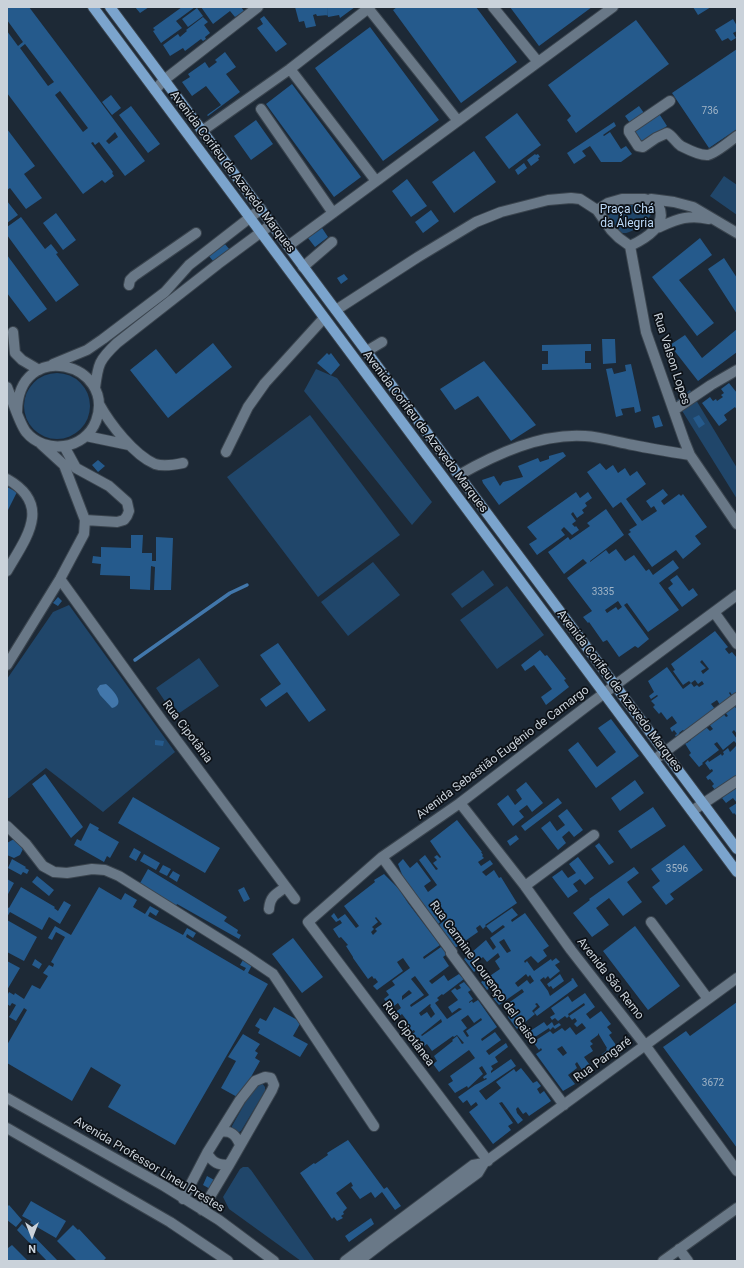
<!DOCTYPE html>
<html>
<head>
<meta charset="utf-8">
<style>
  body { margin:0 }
  #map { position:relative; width:744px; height:1268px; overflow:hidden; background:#1d2936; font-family:Roboto,sans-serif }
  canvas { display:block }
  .frame { position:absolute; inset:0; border:8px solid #cad2da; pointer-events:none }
  .north { position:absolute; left:12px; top:1216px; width:40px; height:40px; -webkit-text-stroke:3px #0c1117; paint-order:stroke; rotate:180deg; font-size:11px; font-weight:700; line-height:16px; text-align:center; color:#cad2da }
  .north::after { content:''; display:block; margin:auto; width:14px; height:18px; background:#cad2da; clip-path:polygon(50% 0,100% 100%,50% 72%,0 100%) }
</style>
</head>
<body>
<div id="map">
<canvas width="744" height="1268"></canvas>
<div class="frame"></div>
<div class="north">N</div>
</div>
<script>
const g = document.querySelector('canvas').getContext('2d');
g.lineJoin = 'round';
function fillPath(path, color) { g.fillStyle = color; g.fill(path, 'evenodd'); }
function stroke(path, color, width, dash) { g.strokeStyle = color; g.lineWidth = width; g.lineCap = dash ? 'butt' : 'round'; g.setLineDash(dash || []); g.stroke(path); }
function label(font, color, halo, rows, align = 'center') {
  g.font = font + ' Roboto,sans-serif'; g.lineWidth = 3.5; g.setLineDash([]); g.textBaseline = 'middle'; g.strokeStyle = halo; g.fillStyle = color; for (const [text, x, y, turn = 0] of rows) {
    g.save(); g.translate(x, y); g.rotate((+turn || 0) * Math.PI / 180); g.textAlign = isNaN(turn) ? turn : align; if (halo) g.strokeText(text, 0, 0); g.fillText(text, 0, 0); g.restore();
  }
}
const green = new Path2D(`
  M724 176 737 185V215L710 196Z
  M623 202 649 206 653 210C652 216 646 220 641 224 619 244 615 227 602 209Z
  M316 369 337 378 432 502 412 525 304 391Z
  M24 406a33 33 0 1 1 66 0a33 33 0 1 1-66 0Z
  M690 390 737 468V499L676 401Z
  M310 415 400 535 318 597 227 477Z
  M373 562 400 595 348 636 321 602Z
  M483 570 494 585 462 608 451 594Z
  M507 586 544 635 497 669 460 620Z
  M69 605 175 752 103 812 46 768 9 798H7V679L53 612Z
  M199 658 219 686 175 716 156 688Z
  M262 1083 265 1087V1091L241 1131 237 1133 232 1129V1126L255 1085Z
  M243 1167H248L251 1170 315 1261H301L229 1209 223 1197 240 1169Z`);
const water = new Path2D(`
  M106 684C112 689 127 704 112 708L100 695 97 689 100 685Z`);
const stream = new Path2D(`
  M135 660 230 593 247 585`);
const building = new Path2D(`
  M7 7H29L145 161 125 176 99 142 95 145 93 142 91 143 113 172 112 173 114 176 105 183 102 180 83 194 7 93V31L18 46 23 42 7 20ZM25 44 54 82 48 86 20 48ZM60 91 88 128 83 132 55 95ZM115 132 118 137 109 144 106 141Z
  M135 7H149L140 13Z
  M182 7H195L176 21 182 28 161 43 153 31 155 30 153 28Z
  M201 7H241L244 11 235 17 230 11 213 24Z
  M295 7H327L328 15 317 16 316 14 313 15 316 26 306 28 304 21 299 22Z
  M327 7H355L340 18 339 15 328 17Z
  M397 7H476L517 62 461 103 393 10Z
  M510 7H592L539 46Z
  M693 7H711L698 15Z
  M197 8 203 16 188 27 182 19Z
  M264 16 287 44 276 52 257 28 263 24 260 19Z
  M203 17 208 22 204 25 210 33 205 37 206 39 203 41 201 39 185 51 183 48 170 56 163 45 178 34 180 37 187 31 186 30Z
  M733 19 737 26V31L733 33 736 38 731 41 728 38 722 41 715 30Z
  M636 20 669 64 576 133 567 120 571 116 548 85Z
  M370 27 439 120 383 161 315 68Z
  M737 49V129L709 148 672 93Z
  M225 52 236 67 226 74 240 92 208 116 207 115 221 105 206 86 192 96 182 82 190 77 188 74 205 62 209 68 217 62 215 60Z
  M292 84 361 177 334 197 266 104Z
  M111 95 121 108 112 115 102 102Z
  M131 106 160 144 148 153 119 115Z
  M639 106 644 113 630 123 625 116Z
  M658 112 667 126 643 143 633 129Z
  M517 113 541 145 509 169 485 137Z
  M256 120 273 144 251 160 234 136Z
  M614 122 616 126 603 135 604 136 610 132 621 149 626 146 632 154 621 162H601L590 146 582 151 586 156 574 164 567 153Z
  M7 129 35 166 24 174 42 198 26 209 10 188 7 190Z
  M474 151 496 182 454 213 432 182Z
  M535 154 536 155 538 154 540 157 538 158 539 160 531 166 527 160Z
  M524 163 527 168 518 175 515 170Z
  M407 179 427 206 411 217 392 191Z
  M7 201 18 215 7 223Z
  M431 210 439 221 423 233 415 222Z
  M56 213 76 240 63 250 43 223Z
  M21 217 45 249 51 244 58 253 56 254 79 285 56 302 7 235V227Z
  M322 228 328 237 315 247 308 238Z
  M700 238 712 255 679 280 714 323 697 336 652 277Z
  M224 243 230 250 214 262 208 255Z
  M7 255 47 309 29 322 7 293Z
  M724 258 737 278V314L708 269Z
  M344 274 348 279 341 284 337 278Z
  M737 329V352L698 381 670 345 685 335 702 358Z
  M602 339H615L616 363 603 364Z
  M213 343 232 367 168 418 130 370 156 349 176 374Z
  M591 344V351H585V363H591V369L542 370V364H548V351H542V345Z
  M327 353 329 355 331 353 340 365 331 375 317 363Z
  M484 361 536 425 511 441 478 396 455 410 440 389Z
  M631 364 641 411 635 413 634 407 621 409 623 415 616 417 606 369 612 368 614 374 626 371 625 365Z
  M729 383 737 393V410L735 407 724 415 727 420 719 426 702 403 710 397 713 401 716 399 717 401 723 397 721 395 724 393 721 389Z
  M659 415 663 426 655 428 652 417Z
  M699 415 705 424 699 428 693 418Z
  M563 452 566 456 499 505 483 483 482 480 494 476 500 486 503 482 523 477 518 466 538 458 540 462 549 459V456Z
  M98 460 105 466 98 472 92 465Z
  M600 463 606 470 613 465 618 473 625 468 630 476 637 471 646 484 626 499 642 521 657 511 654 506 651 508 646 501 663 489 668 495 661 501 664 505 679 494 681 496 683 494 707 527 695 536 701 544 683 559 676 550 652 567 628 534 631 532 629 530 637 525 621 502 613 508 587 472Z
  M7 487 17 492 7 512Z
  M576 492 580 498 588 492 592 498 585 503 587 506 582 510 584 513 577 518 573 512 571 514 576 521 572 524 575 527 576 526 579 530 572 535 564 527 561 530 565 535 537 555 529 544 537 539 527 527Z
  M606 509 624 535 590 561V562L606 550 609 554 616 549 625 561 634 555 646 571 649 569 653 575 673 560 679 568 659 583 679 610 648 632 627 603 624 605 649 639 638 648 635 646 619 657 607 640 603 642 589 622 588 623 583 617 592 611 567 578 587 563 583 559 564 574 548 552 568 537 570 540 590 526 587 523ZM618 601 622 607 618 610 616 607 607 613 605 610Z
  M131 535H143L142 553H152V561H156V537L173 538 171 590H154L155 567 151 566 150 590 130 589V576L100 575 101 564 92 563 93 556 101 557V547L131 548Z
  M677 575 689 591 693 588 698 595 682 607 668 588 673 584 670 580Z
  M58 597 62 601 58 606 53 603Z
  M715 631 728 647 725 649 729 654 732 652 737 658V692L732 695 730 692 729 693 731 696 720 705 717 700 711 704 715 709 684 731 683 730 679 733 680 735 676 737 675 735 677 734 674 730 672 732 670 728 677 723 672 716 667 720 661 712 659 714 653 707 655 705 651 701 658 696 657 695 651 699 649 696 654 692 648 681 667 667 683 689 691 683 694 687 697 685 699 687 704 684 702 681 698 684 695 680 691 683 689 681 683 685 673 671 675 670 671 664ZM702 660 709 669 703 674 701 671 706 668 700 662Z
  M278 643 326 710 309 722 287 692 266 707 260 699 281 684 260 655Z
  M540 650 545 656 547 655 566 679 564 680 569 687 546 705 541 697 552 689 534 665 525 671 521 665Z
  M737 703V705L735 707 737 709V734L734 730 732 732 737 739V744L734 741 723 750 717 742 714 744 719 750 702 763 703 764 699 767 689 755 691 753 684 742 685 741 687 743 691 740 689 738 705 726 710 731 713 729 709 724 723 713 726 717 728 716 725 712Z
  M611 719 639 756 596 788 568 750 578 742 597 767 616 752 598 728Z
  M155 740 164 741 163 746 155 745Z
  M737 745V776L716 791 712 786 714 784 710 779 708 780 706 777 713 771 712 769 710 770 705 763 708 760 709 762 721 754 722 756 724 754 723 752 728 748 730 752Z
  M45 774 83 827 71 838 32 784Z
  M635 780 644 793 620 811 611 798Z
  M526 782 543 803 532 812 527 805 519 811 524 817 513 826 497 804 508 795 515 805 522 799 516 790Z
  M737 786V816L734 813 733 814 729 808 737 803 733 798 726 803 722 798Z
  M133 797 220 848 205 873 118 823Z
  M558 798 562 803 525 831 521 826Z
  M653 807 666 826 631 849 618 831Z
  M567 809 583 830 574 837 569 831 562 837 566 843 558 850 541 828 550 821 557 831 565 825 558 816Z
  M457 820 482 852H481L483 855 482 856 484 858 478 862 481 866 490 860 493 864 482 872 486 876 494 870 499 878 501 877 517 903 485 925 486 926 483 929 480 925 476 928 478 932 455 948 439 925 445 920 444 919 438 924 403 877 398 864 403 859 410 868 417 862 431 881 424 886 428 892 437 885 419 860 425 855 436 870 438 869 433 863 437 860 434 857 437 855 440 858 441 857 430 841Z
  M90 823 99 828 98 830 119 842 110 858 107 856 104 862 74 845 77 839 81 841Z
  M516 835 519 839 510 846 507 841Z
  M14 839 23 845V849L20 855 14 858 7 855V843Z
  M599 843 614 862 609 865 595 846Z
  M684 845 703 870 670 894 674 899 666 905 652 887 660 881 651 869Z
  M134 848 141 852 136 861 129 857Z
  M144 854 160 863 156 870 140 861Z
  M578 857 594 878 585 885 580 879 573 884 578 891 568 898 552 877 562 870 568 878 576 873 569 864Z
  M12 859 26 867 25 868 29 870 27 874 23 872 21 875 8 868Z
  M163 865 171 869 167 876 159 872Z
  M634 867 639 873 627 882 642 902 623 916 609 898 596 908 609 925 592 937 573 913 590 900 589 899Z
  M148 869 227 917 224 921 238 930 237 933 241 935 239 939 177 904 176 906 139 885Z
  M173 871 180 875 177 882 169 877Z
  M384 874 399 889 408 903 440 945 423 957 424 959 441 947 447 954 443 957 449 966 429 981 432 984 444 975 448 981 459 974 464 979 443 995 442 994 437 998 439 1000 435 1003 447 1019 462 1009 459 1008 452 1013 448 1007 458 1000 451 991 455 988 457 990 461 988 459 985 464 982 471 990 468 992 473 999 469 1002V1003L472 1001 473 1003 478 1000 497 1027 481 1039 482 1041 495 1032 501 1040 486 1051 489 1055 506 1043 508 1047 495 1057 498 1062 491 1066 493 1069 491 1071V1073L511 1059 516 1066 479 1091 486 1100 501 1088 496 1082 514 1069 516 1072 521 1068 533 1083 537 1081 541 1086 537 1089 540 1094 544 1091 551 1101 529 1116 526 1112 523 1114 518 1107 516 1109 517 1113 523 1120 518 1124 502 1102 499 1103 513 1123 508 1126 511 1130 493 1144 469 1112 478 1105 476 1102 471 1106 467 1100 463 1103 458 1097 475 1085 487 1079 486 1078 484 1079 483 1077 487 1074 482 1066 479 1068 483 1074 468 1088 467 1086 455 1093 448 1084 453 1081 450 1076 475 1058 469 1050 439 1072 433 1064 437 1061 434 1056 453 1041 452 1040 457 1036 462 1044 464 1043 457 1035 454 1037 453 1036 432 1051 427 1044 421 1048 411 1035 415 1032 414 1030 409 1033 403 1025 408 1022 402 1014 398 1017 394 1013 401 1008 398 1003 391 1008 384 999 389 995 386 991 395 985 392 981 410 968 403 958 397 962 403 971 377 990 373 986 378 982 375 978 374 979 372 976 368 979 353 958V957L346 946 348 945 341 937 339 938 333 929 342 923 340 920 336 922 331 916 334 913 338 919 345 914 356 928 359 926 344 906 375 882 374 880ZM376 917 382 924 375 929 377 931 373 935 371 932 374 929 372 927 378 922 375 918ZM415 976 429 995 411 1007 410 1005 424 995 411 979ZM409 990 412 993 402 1000V996ZM430 1004 431 1005 430 1006 435 1014 431 1018 427 1012 421 1016 419 1013ZM468 1015 474 1023 481 1018 482 1020 466 1031 469 1036 467 1037 463 1031 467 1028 461 1020ZM441 1019 442 1022 422 1036 421 1035Z
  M37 876 54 890 49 896 32 882Z
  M7 879 14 883 7 896Z
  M21 887 55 907 54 908 58 911 64 901 71 905 60 924 49 917 42 930 10 912 7 917V907L9 908Z
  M99 887 121 900 125 893 137 900 133 907 145 914 150 906 159 911 156 916 150 912 148 916 183 935 187 928 196 933 193 938 187 934 186 937 244 971 246 968 240 965 243 960 252 965 248 973 268 984 175 1145 108 1107 121 1085 91 1067 72 1101 7 1063V1045L27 1010 24 1008 16 1021 9 1017 16 1005 12 1003 10 1006 7 1004V996L9 992 14 995 15 993 24 999 32 985 40 989 48 976 43 973 49 965 53 967 54 964 51 962 65 937 56 932 52 940 48 938 55 926 71 935Z
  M244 887 250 899 244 902 238 890Z
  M512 908 518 915 511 920 512 922 525 913 549 946 543 950 547 956 538 963 531 956 524 961 525 963 527 961 534 971 551 959 552 961 556 958 560 962 555 965 560 971 550 979 548 976 545 979 544 977 540 980 548 991 550 996 572 980 571 979 573 978 578 986 537 1016 534 1012 540 1007 537 1003 535 1004 537 1006 532 1011 535 1014 517 1029 508 1017 512 1013 507 1004 524 992 522 989 499 1005 493 998 499 994 495 988 499 985 497 983 487 990 481 982 500 969 495 961 500 957 498 953 487 962 483 957 475 963 479 968 474 972 464 959 486 940 493 950 496 947 490 938 505 927 503 925 492 933 486 926ZM504 939 511 951 507 953 499 942ZM526 974 528 977 530 975 534 981 530 984 527 980 518 987 515 983Z
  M7 920 37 937 24 961 7 952Z
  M635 926 680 986 648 1010 603 951Z
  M293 938 323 977 302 993 272 954Z
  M35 959 42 964 39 969 32 965Z
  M7 961 20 968 7 990Z
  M560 974 564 981 553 989 551 986 549 987 547 984Z
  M585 993 595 1007 586 1014 590 1019 601 1011 611 1024 607 1027 612 1033 609 1035 616 1045 623 1040 627 1045 612 1056 611 1054 604 1059 601 1055 607 1050 606 1049 607 1048 598 1033V1035L590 1041 593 1044 590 1046 593 1051 584 1057 592 1068 584 1073 577 1062 575 1064 577 1068 568 1075 575 1084 563 1091 536 1054 542 1050 541 1048 539 1050 533 1042 550 1031 553 1034 562 1028 565 1031 570 1027 576 1035 586 1028 582 1023 577 1027 574 1024 577 1021 575 1018 572 1020 569 1016 585 1005 584 1003 568 1014 569 1016 567 1018 565 1016 558 1021 555 1018 552 1020 550 1017 555 1014 551 1008 568 996 572 1002ZM562 1046 567 1053 563 1056 557 1049Z
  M737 1002V1148L663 1047 686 1031 690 1036Z
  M274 1007 301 1022 293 1036 308 1044 300 1057 258 1033 260 1029 255 1026 260 1018 266 1021Z
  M544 1022 547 1026 552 1022 554 1026 559 1023 561 1025 555 1029 553 1027 550 1030 549 1028 532 1039 527 1033Z
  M243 1034 260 1044 255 1051 258 1053 255 1058 260 1061 239 1098 221 1088 236 1061 228 1057Z
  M348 1140 384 1189 387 1187 401 1206 395 1210 382 1192 375 1198 371 1192 360 1199 351 1187 353 1186 351 1182 336 1193 347 1208 343 1212 344 1214 341 1216 343 1218 337 1221 334 1217 332 1219 300 1173 314 1163 315 1164 328 1155 327 1153Z
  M207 1176 216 1181 212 1190 203 1185Z
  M31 1201 66 1221 56 1238 30 1223 31 1221 22 1216Z
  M9 1205 22 1220 16 1227 7 1220V1207Z
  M371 1218 374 1224 349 1242 345 1236Z
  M22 1224 57 1260 56 1261H47L17 1230Z
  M73 1225 78 1230 79 1229 106 1258 103 1261H77L57 1241Z
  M12 1245 28 1261H7V1247L8 1248Z`);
const minor = new Path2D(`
  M493 7 538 62
  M368 8 458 121
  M290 69 376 181
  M155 90 164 80 258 7
  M670 101 629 129V132L638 146 643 147 656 138 667 133C673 136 675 142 681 146 687 149 700 156 708 155 716 153 730 141 737 136
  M261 109 333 213
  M202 131 290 69 370 7
  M651 199 674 202 693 207 737 233
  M597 210 608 203 622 199H645L658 205C669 225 645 239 630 246
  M657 228C676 220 687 214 709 219
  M288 246 613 7
  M630 246 646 332 684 440 690 455 737 524
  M303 267 332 242
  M129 285 130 280 134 276 196 233
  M336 310 418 257 476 222 501 212 548 200 571 198 580 199 597 210 611 230 619 238 630 246
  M13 332 15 353 22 360 39 370
  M367 351 382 342
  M53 364 87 350 103 339 165 292 189 265 261 209
  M7 387C12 399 19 423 26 432 45 455 85 450 96 421 117 363 18 337 17 412
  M95 388C98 364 99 360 117 343L218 264 272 224
  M99 404C110 424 134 455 155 464 164 467 174 465 183 463
  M674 410 711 385 737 370
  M86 436 129 445
  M64 446 76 468 109 486 127 502 129 511 127 516 124 520 117 522 85 520
  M226 452 248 407 265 383 324 318
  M459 475C496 454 541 433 585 436 601 437 617 442 633 445 652 449 671 452 690 455
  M7 479C53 505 26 538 7 571
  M60 579 163 722 295 899
  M714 612 737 644
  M7 665 60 579 84 534 85 520 64 465 41 444
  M654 760 737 698
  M460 803 525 886 571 950 645 1045 737 1171
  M692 811 737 781
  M7 826 26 844 43 866 54 872 67 873 92 869 105 870 119 876 242 953 273 974 374 1126
  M382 857 452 952 451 953 564 1105
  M525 886 594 835
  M269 909C270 896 276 894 286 887
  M651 922 708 999
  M7 1098 164 1186 219 1220 274 1261
  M7 1128 170 1222 228 1261
  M220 1132C231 1130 236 1135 240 1145
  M207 1153C213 1163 218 1165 229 1165
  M488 1161 308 922 382 857 460 803 591 703 737 595
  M183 1199 207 1153 240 1100 255 1081 265 1077 271 1078 274 1085 272 1090 229 1165 202 1210
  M679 1249 688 1261
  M345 1261 473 1165 484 1163
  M359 1261 385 1241 478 1173 484 1163 737 978
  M663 1261 737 1208`);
const major = new Path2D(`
  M93 7 737 872
  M110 7 737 849`);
const numberNames = [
  ["736",710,111],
  ["3335",603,592],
  ["3596",677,869],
  ["3672",713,1083]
];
const streetNames = [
  ["Avenida Corifeu de Azevedo Marques",232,172,53],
  ["Rua Valson Lopes",671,359,72],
  ["Avenida Corifeu de Azevedo Marques",425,432,53],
  ["Avenida Corifeu de Azevedo Marques",619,691,53],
  ["Rua Cipotânia",187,732,53],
  ["Avenida Sebastião Eugênio de Camargo",503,753,-37],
  ["Rua Carmine Lourenço del Gaiso",483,973,54],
  ["Avenida São Remo",610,979,52],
  ["Rua Cipotânea",408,1034,53],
  ["Rua Pangaré",603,1060,-36],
  ["Avenida Professor Lineu Prestes",149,1165,31]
];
const parkNames = [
  ["Praça Chá",627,210],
  ["da Alegria",627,224]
];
fillPath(green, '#20466a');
fillPath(water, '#4277ab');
stroke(stream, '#4277ab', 3.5);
fillPath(building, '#255a8c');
stroke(minor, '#3a444e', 12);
stroke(major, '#3a444e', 12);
stroke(minor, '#697887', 10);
stroke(major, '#7ba4cd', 10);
label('10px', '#a1b4c6', null, numberNames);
label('12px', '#cad2da', '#0c1117', streetNames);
label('12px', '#bcd9f7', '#0c1117', parkNames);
</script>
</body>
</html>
